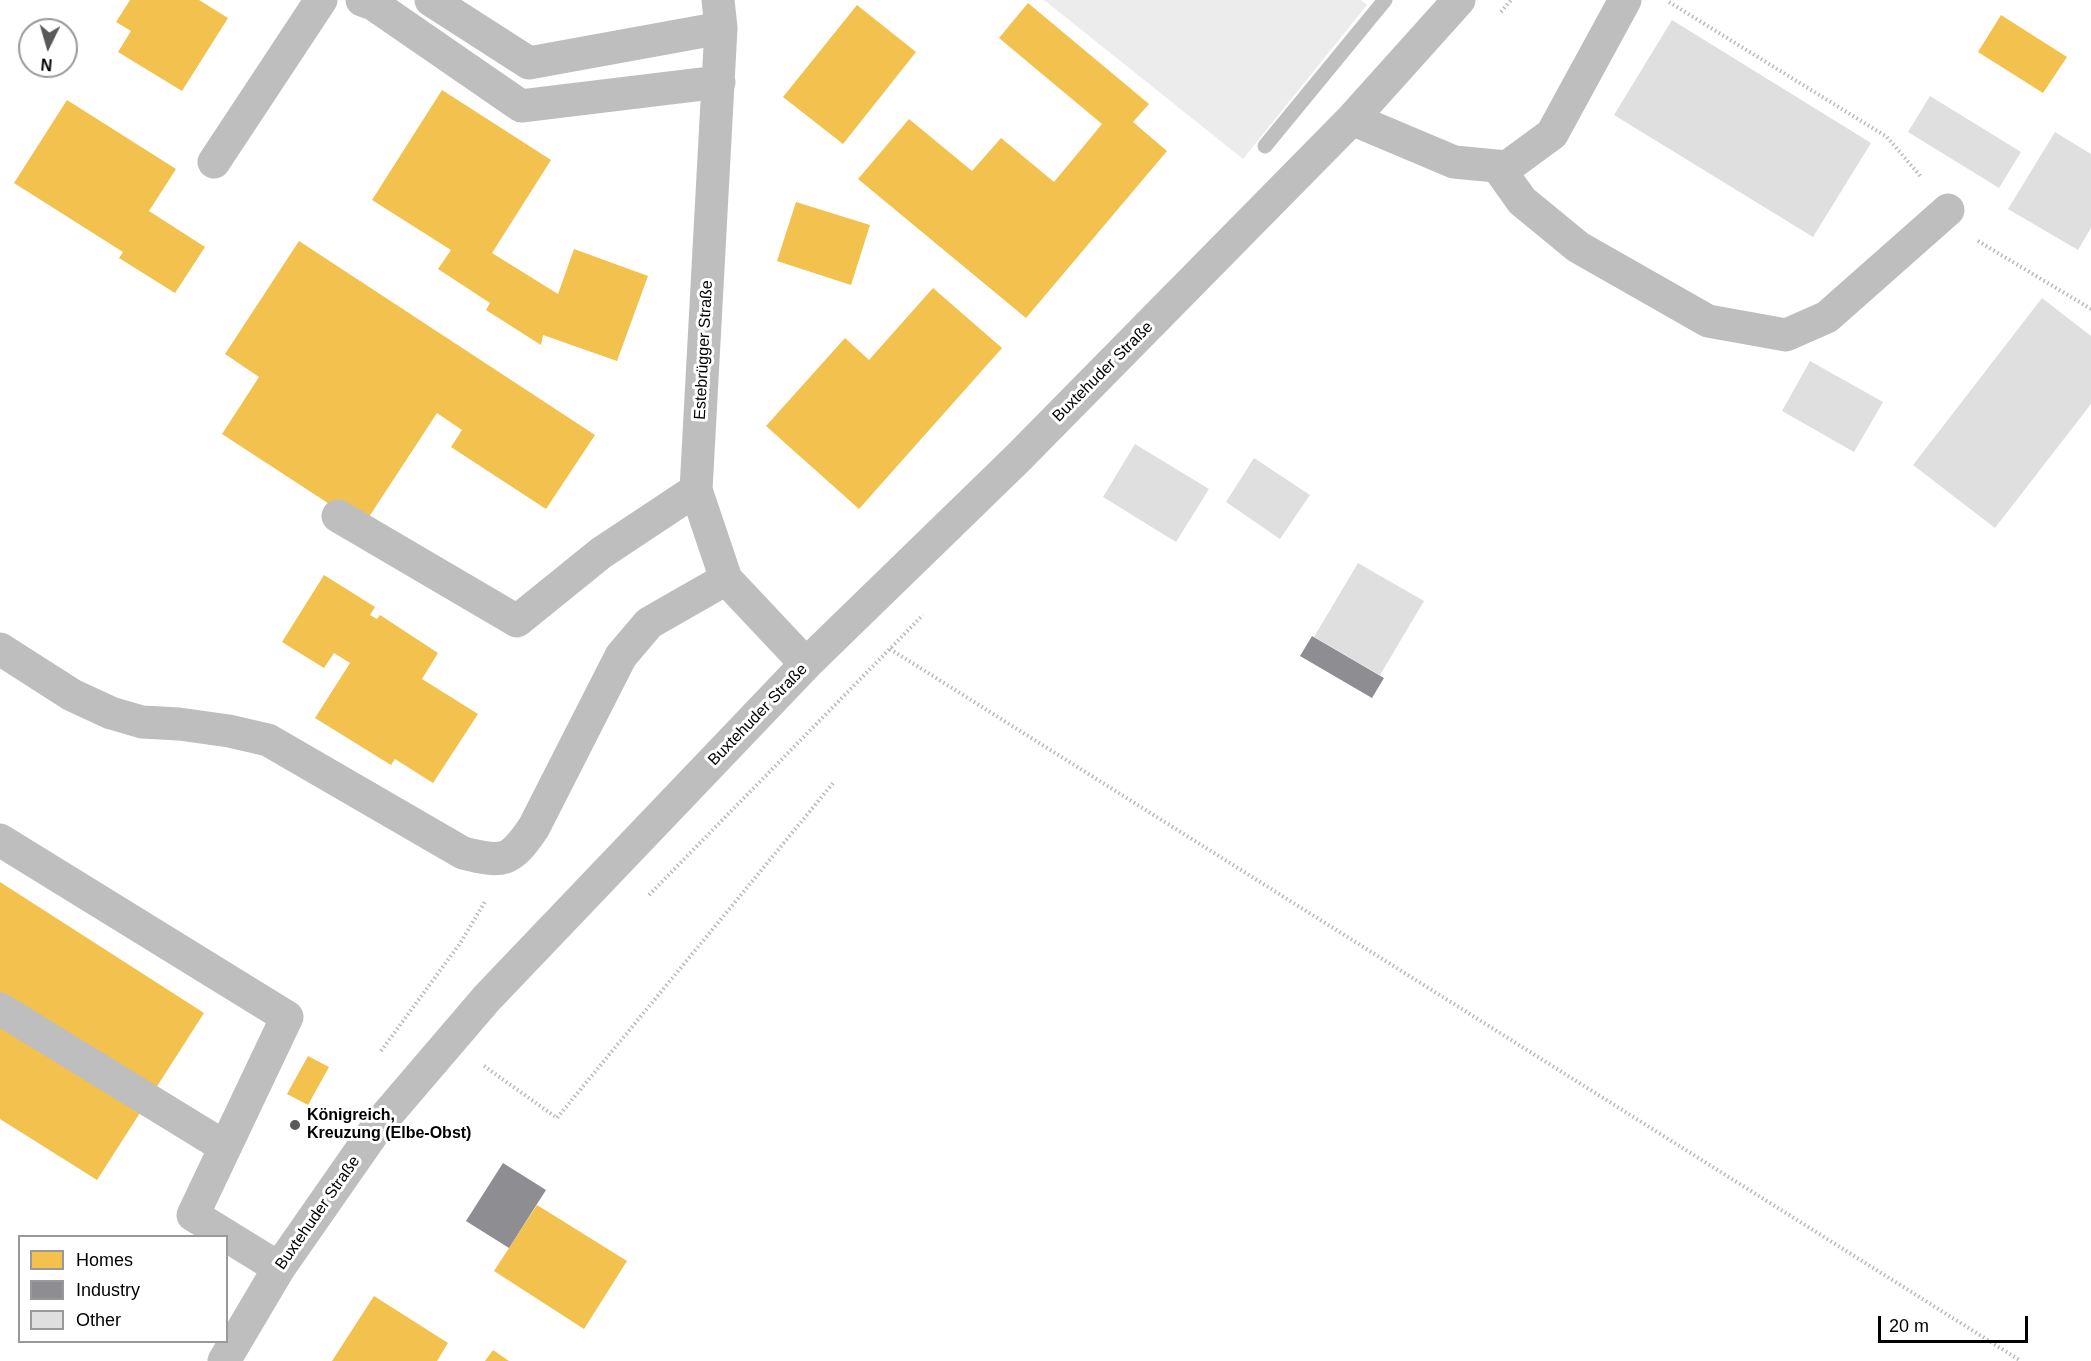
<!DOCTYPE html>
<html>
<head>
<meta charset="utf-8">
<style>
  body { margin:0 }
  #map { position:relative; width:2091px; height:1361px; overflow:hidden; background:#fff; font-family:Arial,sans-serif }
  canvas { display:block }
  .legend { position:absolute; left:18px; top:1235px; width:210px; height:108px; box-sizing:border-box; background:#fff; border:2px solid #999; margin:0; padding:8px 10px; list-style:none; font-size:18px; color:#000 }
  .legend li { display:flex; align-items:center; gap:12px; height:30px }
  .legend b { width:30px; border:2px solid #999 }
  .north { position:absolute; left:18px; top:18px; width:60px; height:60px; box-sizing:border-box; background:#fff; border:2px solid #999; border-radius:50%; rotate:185deg; font-size:16px; font-weight:700; line-height:24px; text-align:center; color:#000 }
  .north::after { content:''; display:block; margin:auto; width:21px; height:27px; background:#595959; clip-path:polygon(50% 0,100% 100%,50% 72%,0 100%) }
  .scale { position:absolute; left:1878px; top:1316px; width:150px; height:27px; box-sizing:border-box; border:3px solid #000; border-top:0; padding-left:8px; font-size:18px; line-height:21px; white-space:nowrap; color:#000; -webkit-text-stroke:4px #fff; paint-order:stroke }
</style>
</head>
<body>
<div id="map">
<canvas width="2091" height="1361"></canvas>
<ul class="legend">
<li><b style="height:16px;background:#f2c14e"></b>Homes</li>
<li><b style="height:16px;background:#8d8d92"></b>Industry</li>
<li><b style="height:16px;background:#dfdfdf"></b>Other</li>
</ul>
<div class="north">N</div>
<div class="scale">20 m</div>
</div>
<script>
const g = document.querySelector('canvas').getContext('2d');
g.lineJoin = 'round';
function fillPath(path, color) { g.fillStyle = color; g.fill(path, 'evenodd'); }
function stroke(path, color, width, dash) { g.strokeStyle = color; g.lineWidth = width; g.lineCap = dash ? 'butt' : 'round'; g.setLineDash(dash || []); g.stroke(path); }
function label(font, color, halo, rows, align = 'center') {
  g.font = font + ' Arial,sans-serif'; g.lineWidth = 6; g.setLineDash([]); g.textBaseline = 'middle'; g.strokeStyle = halo; g.fillStyle = color; for (const [text, x, y, turn = 0] of rows) {
    g.save(); g.translate(x, y); g.rotate((+turn || 0) * Math.PI / 180); g.textAlign = isNaN(turn) ? turn : align; if (halo) g.strokeText(text, 0, 0); g.fillText(text, 0, 0); g.restore();
  }
}
const green = new Path2D(`
  M1044 0H1361L1367 5 1243 159Z`);
const homes = new Path2D(`
  M130 0H199L228 18 182 91 118 52 131 31 116 22Z
  M1028 3 1149 104 1133 122 1167 151 1026 318 858 179 909 119 972 171 1001 138 1054 182 1102 124 999 38Z
  M857 5 916 52 843 144 783 97Z
  M2001 15 2067 57 2043 93 1978 52Z
  M442 90 551 160 492 253 558 294 574 249 648 276 617 361 543 335 541 345 486 310 490 303 438 269 451 250 372 200Z
  M67 100 176 169 149 211 205 247 175 293 119 258 123 252 14 183Z
  M796 202 870 225 851 285 777 261Z
  M299 241 595 435 546 509 451 447 462 430 437 413 363 526 222 434 259 377 225 354Z
  M933 288 1002 348 859 509 766 426 845 338 869 360Z
  M324 575 375 607 370 615 377 619 380 615 438 653 422 679 478 714 433 783 395 759 391 765 315 718 350 663 334 653 324 668 282 642Z
  M0 882 204 1013 97 1180 0 1119Z
  M308 1056 329 1067 308 1105 287 1094Z
  M537 1205 627 1261 584 1329 494 1271Z
  M374 1296 448 1343 437 1361H332Z
  M493 1350 509 1361H485Z`);
const industry = new Path2D(`
  M1312 636 1384 678 1372 698 1300 656Z
  M503 1163 546 1190 509 1248 466 1221Z`);
const stream = new Path2D(`
  M1265 146 1385 0`);
const building = new Path2D(`
  M1672 20 1871 143 1813 237 1614 115Z
  M1930 96 2021 152 1999 188 1908 132Z
  M2055 132 2091 154V228L2078 250 2008 209Z
  M2042 298 2091 336V404L1995 528 1913 465Z
  M1810 361 1883 402 1854 452 1782 411Z
  M1135 444 1209 489 1176 542 1103 497Z
  M1254 458 1310 495 1280 539 1226 502Z
  M1358 563 1424 601 1380 675 1314 637Z`);
const path = new Path2D(`
  M1669 2 1887 137 1922 178
  M1501 12 1511 0
  M1978 241 2091 309
  M890 649 2021 1361
  M649 895 923 615
  M381 1051 461 942 486 900
  M484 1066 557 1118 834 782`);
const minor = new Path2D(`
  M362 0 373 4 521 106 719 82
  M431 0 529 63 721 28
  M718 0 721 28 696 490 726 579 806 664
  M1352 119 1454 162 1507 167 1552 134 1625 0
  M214 162 321 0
  M1497 166 1522 201 1578 247 1708 321 1786 335 1827 317 1948 210
  M338 516 517 621 601 553 696 490
  M0 649 72 695 111 713 142 722 179 724 229 731 268 740 463 853C503 863 510 863 534 827L621 656 649 623 726 579
  M0 840 287 1017 193 1215 279 1268
  M0 1009 225 1147
  M224 1361 279 1268 380 1123 487 998 806 664 1018 458 1352 119 1459 0`);
const markers = [
  [295,1125,6,"#595959"]
];
const streetNames = [
  ["Estebrügger Straße",704,350,-87],
  ["Buxtehuder Straße",1103,372,-45],
  ["Buxtehuder Straße",758,715,-46],
  ["Buxtehuder Straße",318,1213,-55]
];
const poiNames = [
  ["Königreich,",307,1116],
  ["Kreuzung (Elbe-Obst)",307,1134]
];
fillPath(green, '#ececec');
fillPath(homes, '#f2c14e');
fillPath(industry, '#8d8d92');
stroke(stream, '#bfbfbf', 15);
fillPath(building, '#dfdfdf');
stroke(path, '#b9b9b9', 4, [1.5, 3]);
stroke(minor, '#bebebe', 33);
for (const [x, y, r, color] of markers) { const dot = new Path2D(); dot.arc(x, y, r, 0, 2 * Math.PI); g.fillStyle = color; g.fill(dot); stroke(dot, '#fff', 2); }
label('16px', '#000', '#fff', streetNames);
label('bold 16px', '#000', '#fff', poiNames, 'left');
</script>
</body>
</html>
